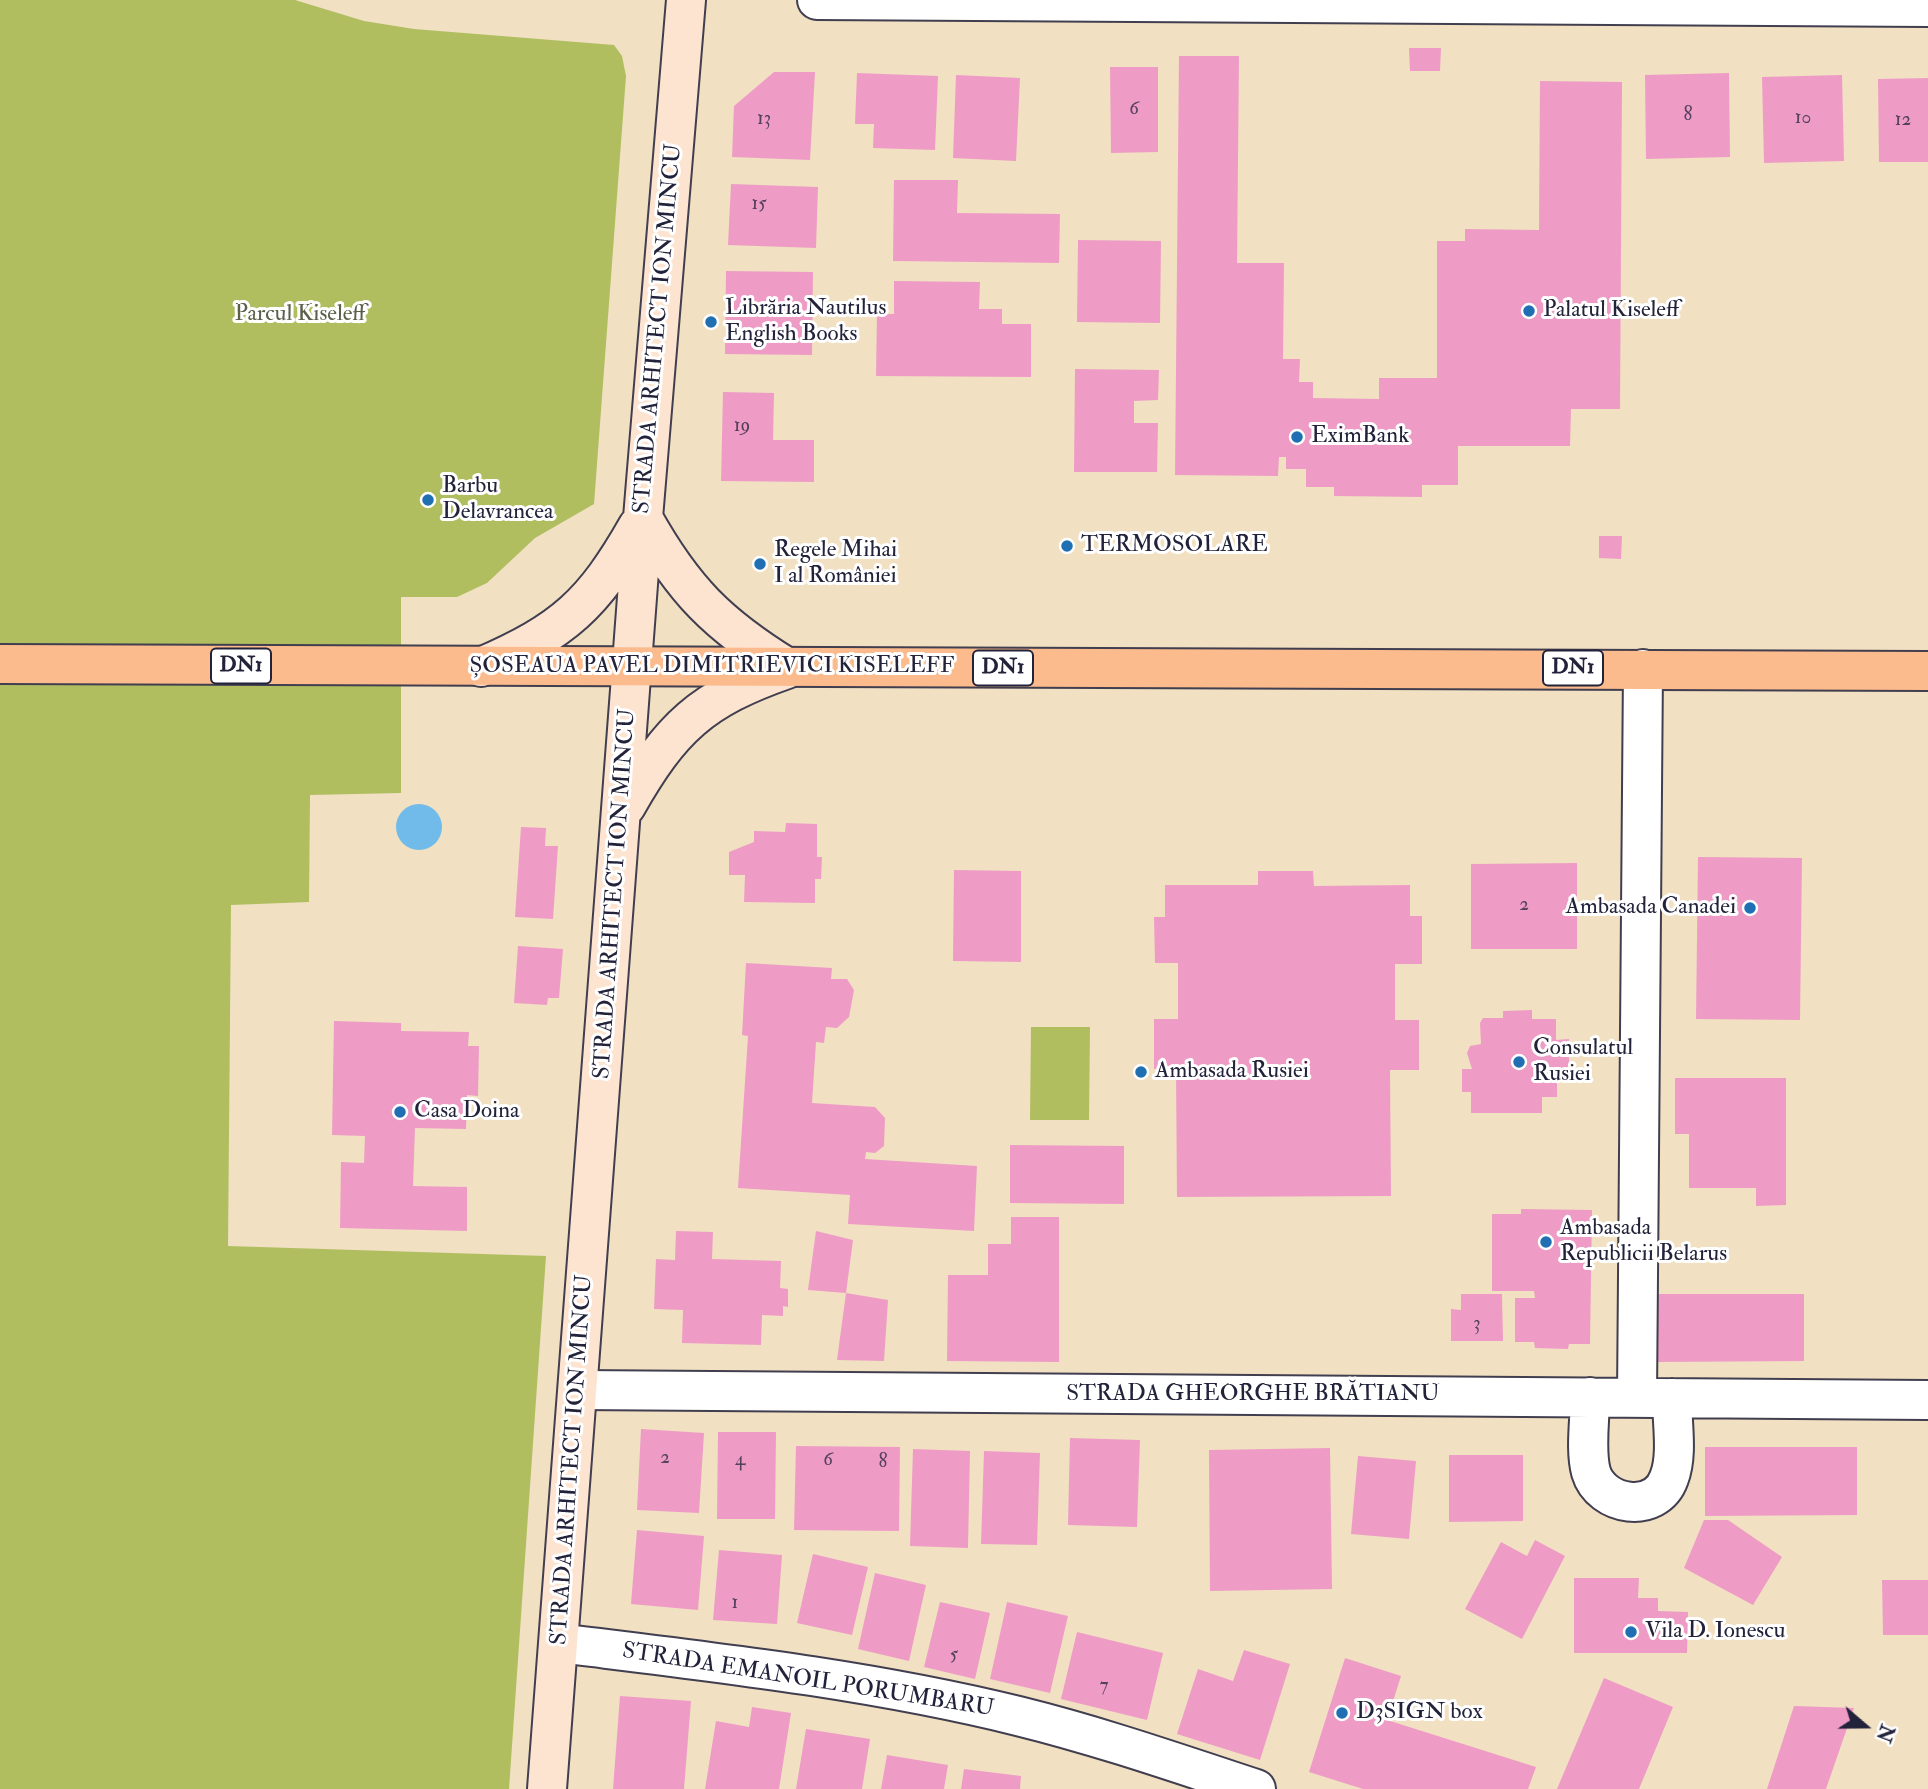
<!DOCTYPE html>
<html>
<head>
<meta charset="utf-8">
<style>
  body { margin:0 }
  #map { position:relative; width:1928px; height:1789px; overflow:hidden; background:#f1e0c2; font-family:"IM FELL Double Pica",serif }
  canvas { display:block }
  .north { position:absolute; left:1830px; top:1691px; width:70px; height:70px; -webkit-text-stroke:5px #fff; paint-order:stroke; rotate:110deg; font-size:19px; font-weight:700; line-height:28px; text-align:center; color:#22223b }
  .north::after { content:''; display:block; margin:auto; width:24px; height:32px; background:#22223b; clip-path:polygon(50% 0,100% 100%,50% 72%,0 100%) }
</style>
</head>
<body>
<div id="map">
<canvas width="1928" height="1789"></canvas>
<div class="north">N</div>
</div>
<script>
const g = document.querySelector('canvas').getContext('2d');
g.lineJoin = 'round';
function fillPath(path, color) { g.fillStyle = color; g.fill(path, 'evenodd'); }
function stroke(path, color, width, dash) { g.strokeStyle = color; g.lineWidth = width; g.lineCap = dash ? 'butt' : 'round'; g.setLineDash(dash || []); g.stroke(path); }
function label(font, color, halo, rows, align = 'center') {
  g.font = font + ' "IM FELL Double Pica",serif'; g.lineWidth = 6; g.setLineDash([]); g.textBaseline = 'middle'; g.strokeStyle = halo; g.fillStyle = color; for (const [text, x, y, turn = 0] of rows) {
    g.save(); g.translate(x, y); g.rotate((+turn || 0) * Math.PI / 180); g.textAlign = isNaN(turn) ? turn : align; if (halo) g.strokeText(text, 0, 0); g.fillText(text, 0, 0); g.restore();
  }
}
const green = new Path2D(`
  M0 0H295L364 21 414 29 614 45 622 56 626 76 594 504 535 538 487 583 457 597H401V793L310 795 309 902 231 905 228 1246 546 1256 509 1789H0Z
  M1031 1027H1090L1089 1120H1030Z`);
const water = new Path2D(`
  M396 827a23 23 0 1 1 46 0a23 23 0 1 1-46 0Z`);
const building = new Path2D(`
  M1409 48H1441L1440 71H1410Z
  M1179 56H1239L1237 263H1284L1283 359H1300L1299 382H1313V398L1379 399V378H1437V241H1465V229L1539 230 1540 81 1622 82 1620 409H1571L1570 446H1458V485H1422V497L1334 496V487H1306V469H1286V457H1279L1278 476 1175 475Z
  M1110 67H1158V152L1111 153Z
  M774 72H815L810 160 732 157 734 106Z
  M857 73 938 76 935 150 873 148 874 124H855Z
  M1729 73 1730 157 1646 159 1645 75Z
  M956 75 1020 78 1016 161 953 158Z
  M1842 75 1844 161 1764 163 1762 77Z
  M1928 78V162H1879L1878 79Z
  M894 180H958L957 213 1060 214 1059 263 893 261Z
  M731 184 818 187 816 248 728 245Z
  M1078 240 1161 241 1160 323 1077 322Z
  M726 271 813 272 812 355 725 354Z
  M894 281 980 282 979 309H1002V324H1031V377L876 376 877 314H894Z
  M1075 369 1159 370 1158 400 1134 401V423H1158L1157 472H1074Z
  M723 392 774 393 773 440H814V482L721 481Z
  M1599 536H1622L1621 559 1599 558Z
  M786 823 817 824V857H822L821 879H815V903L744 902 745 875H729V852L754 842V831L785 832Z
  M521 827 546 828 545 846H558L553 919 515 917Z
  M1698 857 1802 858 1800 1020 1696 1019Z
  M1577 863V949H1471V864Z
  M954 870 1021 871V962L953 961Z
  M1258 871H1313L1314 886 1410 885V916H1422V964H1395V1020H1419V1070H1390L1391 1196 1177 1197 1176 1069H1154V1019H1178V963H1155L1154 917H1165V885H1258Z
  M518 946 563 949 559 998H548L547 1005 514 1003Z
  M746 963 832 968 831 979H847L854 990 849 1017 837 1028 826 1027 824 1043 816 1042 812 1103 875 1107 885 1118 884 1146 875 1153 866 1152 865 1159 977 1166 974 1231 848 1224 850 1195 738 1188 748 1036 742 1035Z
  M1532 1010V1019H1556V1040L1569 1039V1078H1557V1097H1542V1113H1471V1092H1462V1069H1472L1467 1053 1470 1046 1481 1044 1480 1023 1483 1018H1503V1011Z
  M334 1021 401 1023V1031L469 1032 468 1046H479L478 1096 467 1095 466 1129 415 1128 413 1186 467 1187V1231L340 1228 341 1162 364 1163 365 1136 332 1135Z
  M1675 1078H1786V1205L1756 1206V1188H1689V1134H1675Z
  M1010 1145 1124 1146V1204L1010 1203Z
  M1521 1209 1592 1210 1590 1344H1569L1568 1349 1535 1348 1534 1342H1515V1298H1535L1534 1291H1492V1214H1521Z
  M1011 1217H1059V1362L947 1361 948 1275H988V1244H1011Z
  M676 1231 713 1232 712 1259 781 1261 780 1288 788 1289V1307L783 1306V1316L762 1315 761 1345 682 1343 683 1310 654 1309 656 1259 675 1260Z
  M816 1231 853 1240 846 1293 808 1290Z
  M846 1293 888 1300 884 1361 837 1360Z
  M1461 1294H1502L1503 1341H1451V1309L1461 1310Z
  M1657 1294H1804V1361L1656 1362Z
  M641 1429 704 1433 699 1513 637 1510Z
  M718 1432H776L775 1519H717Z
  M1070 1438 1140 1440 1137 1527 1068 1525Z
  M796 1446 900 1447 899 1531 794 1530Z
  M1705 1447H1857V1515L1705 1516Z
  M1330 1448 1332 1589 1210 1591 1209 1450Z
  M913 1449 970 1451 968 1548 910 1546Z
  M984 1451 1040 1453 1037 1545 981 1544Z
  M1449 1455H1523V1521L1449 1522Z
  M1358 1456 1416 1461 1409 1539 1351 1534Z
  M1704 1520H1728L1782 1557 1753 1605 1684 1568Z
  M637 1530 704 1536 698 1610 631 1604Z
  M1535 1540 1565 1556 1522 1639 1465 1609 1501 1542 1527 1556Z
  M719 1550 782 1555 777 1624 713 1620Z
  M813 1554 868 1567 852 1635 797 1623Z
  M875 1573 926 1585 909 1661 858 1649Z
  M1574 1578H1639L1638 1598H1658V1611L1688 1612 1687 1653H1574Z
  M1882 1580H1928V1635H1883Z
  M940 1602 990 1613 975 1679 924 1667Z
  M1007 1602 1068 1616 1050 1693 990 1679Z
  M1077 1632 1163 1653 1147 1720 1061 1699Z
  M1244 1650 1290 1664 1260 1760 1177 1734 1198 1669 1233 1681Z
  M1345 1658 1401 1676 1387 1720 1536 1767 1528 1789H1363L1309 1772Z
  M1604 1678 1673 1707 1639 1789H1557Z
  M620 1696 691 1701 684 1789H613Z
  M1794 1706 1854 1708 1826 1789H1767Z
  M752 1707 791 1713 779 1789H705L716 1721 749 1727Z
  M806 1729 870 1739 862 1789H796Z
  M887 1755 948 1765 944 1789H881Z
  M964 1769 1021 1776 1020 1789H961Z`);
const minor = new Path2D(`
  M817 0 1928 7
  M578 1390 1928 1400
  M1590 1397C1590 1420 1585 1450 1591 1472 1601 1506 1656 1515 1669 1478 1678 1455 1672 1423 1672 1398
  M1637 1397 1643 669
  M559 1643C712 1662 868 1679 1018 1716 1099 1736 1177 1763 1256 1789`);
const secondary = new Path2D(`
  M643 518C683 590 718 625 788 668
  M481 667C564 631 593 605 638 526
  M626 806C671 727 701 699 787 669
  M547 1789 643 518 686 0`);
const primary = new Path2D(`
  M0 664 1928 671`);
const markers = [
  [1529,311,7,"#1f6fb2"],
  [711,322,7,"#1f6fb2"],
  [1297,437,7,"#1f6fb2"],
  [428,500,7,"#1f6fb2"],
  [1067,546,7,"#1f6fb2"],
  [760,564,7,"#1f6fb2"],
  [1750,908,7,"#1f6fb2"],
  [1519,1062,7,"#1f6fb2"],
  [1141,1072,7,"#1f6fb2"],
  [400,1112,7,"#1f6fb2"],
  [1546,1242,7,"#1f6fb2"],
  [1631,1632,7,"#1f6fb2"],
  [1342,1713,7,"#1f6fb2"]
];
const numberNames = [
  ["6",1134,110],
  ["8",1688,116],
  ["10",1803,119],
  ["13",764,120],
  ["12",1903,121],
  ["15",759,205],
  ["19",742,427],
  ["2",1524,906],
  ["3",1477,1325],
  ["2",665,1459],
  ["4",740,1461],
  ["6",828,1461],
  ["8",883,1463],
  ["1",735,1604],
  ["5",954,1656],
  ["7",1104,1687]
];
const shields = [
  [241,666,60],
  [1003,668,60],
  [1573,668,60]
];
const shieldNames = [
  ["DN1",241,666],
  ["DN1",1003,668],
  ["DN1",1573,668]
];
const poiNames = [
  ["Librăria Nautilus",725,309],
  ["English Books",725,335],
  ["Palatul Kiseleff",1543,311],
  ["EximBank",1311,437],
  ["Barbu",442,487],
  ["Delavrancea",442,513],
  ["TERMOSOLARE",1081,546],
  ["Regele Mihai",774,551],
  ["I al României",774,577],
  ["Ambasada Canadei",1736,908,"right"],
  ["Consulatul",1533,1049],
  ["Rusiei",1533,1075],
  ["Ambasada Rusiei",1155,1072],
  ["Casa Doina",414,1112],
  ["Ambasada",1560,1229],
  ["Republicii Belarus",1560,1255],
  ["Vila D. Ionescu",1645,1632],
  ["D3SIGN box",1356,1713]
];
const parkNames = [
  ["Parcul Kiseleff",300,315]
];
const streetNames = [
  ["STRADA ARHITECT ION MINCU",659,329,-85],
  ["ȘOSEAUA PAVEL DIMITRIEVICI KISELEFF",712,667],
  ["STRADA ARHITECT ION MINCU",616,894,-86],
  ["STRADA GHEORGHE BRĂTIANU",1253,1395],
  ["STRADA ARHITECT ION MINCU",573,1460,-86],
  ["STRADA EMANOIL PORUMBARU",808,1681,9]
];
fillPath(green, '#b0be60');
fillPath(water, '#70bbe9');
fillPath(building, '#ee9cc6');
stroke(minor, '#413e4f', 42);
stroke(secondary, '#413e4f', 42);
stroke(primary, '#413e4f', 42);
stroke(minor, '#fff', 38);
stroke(secondary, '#fde4d1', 38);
stroke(primary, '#fbbb8c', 38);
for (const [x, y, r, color] of markers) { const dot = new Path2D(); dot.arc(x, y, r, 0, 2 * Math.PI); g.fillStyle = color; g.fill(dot); stroke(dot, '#fff', 2.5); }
label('19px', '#55405e', null, numberNames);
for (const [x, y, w] of shields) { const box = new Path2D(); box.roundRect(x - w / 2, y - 17.5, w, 35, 5); g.fillStyle = '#fff'; g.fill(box); stroke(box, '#22223b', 2); }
label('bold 21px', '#22223b', null, shieldNames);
label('23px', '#22223b', '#fff', poiNames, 'left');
label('23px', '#5b604a', '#fff', parkNames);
label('23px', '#22223b', '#fff', streetNames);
</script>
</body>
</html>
